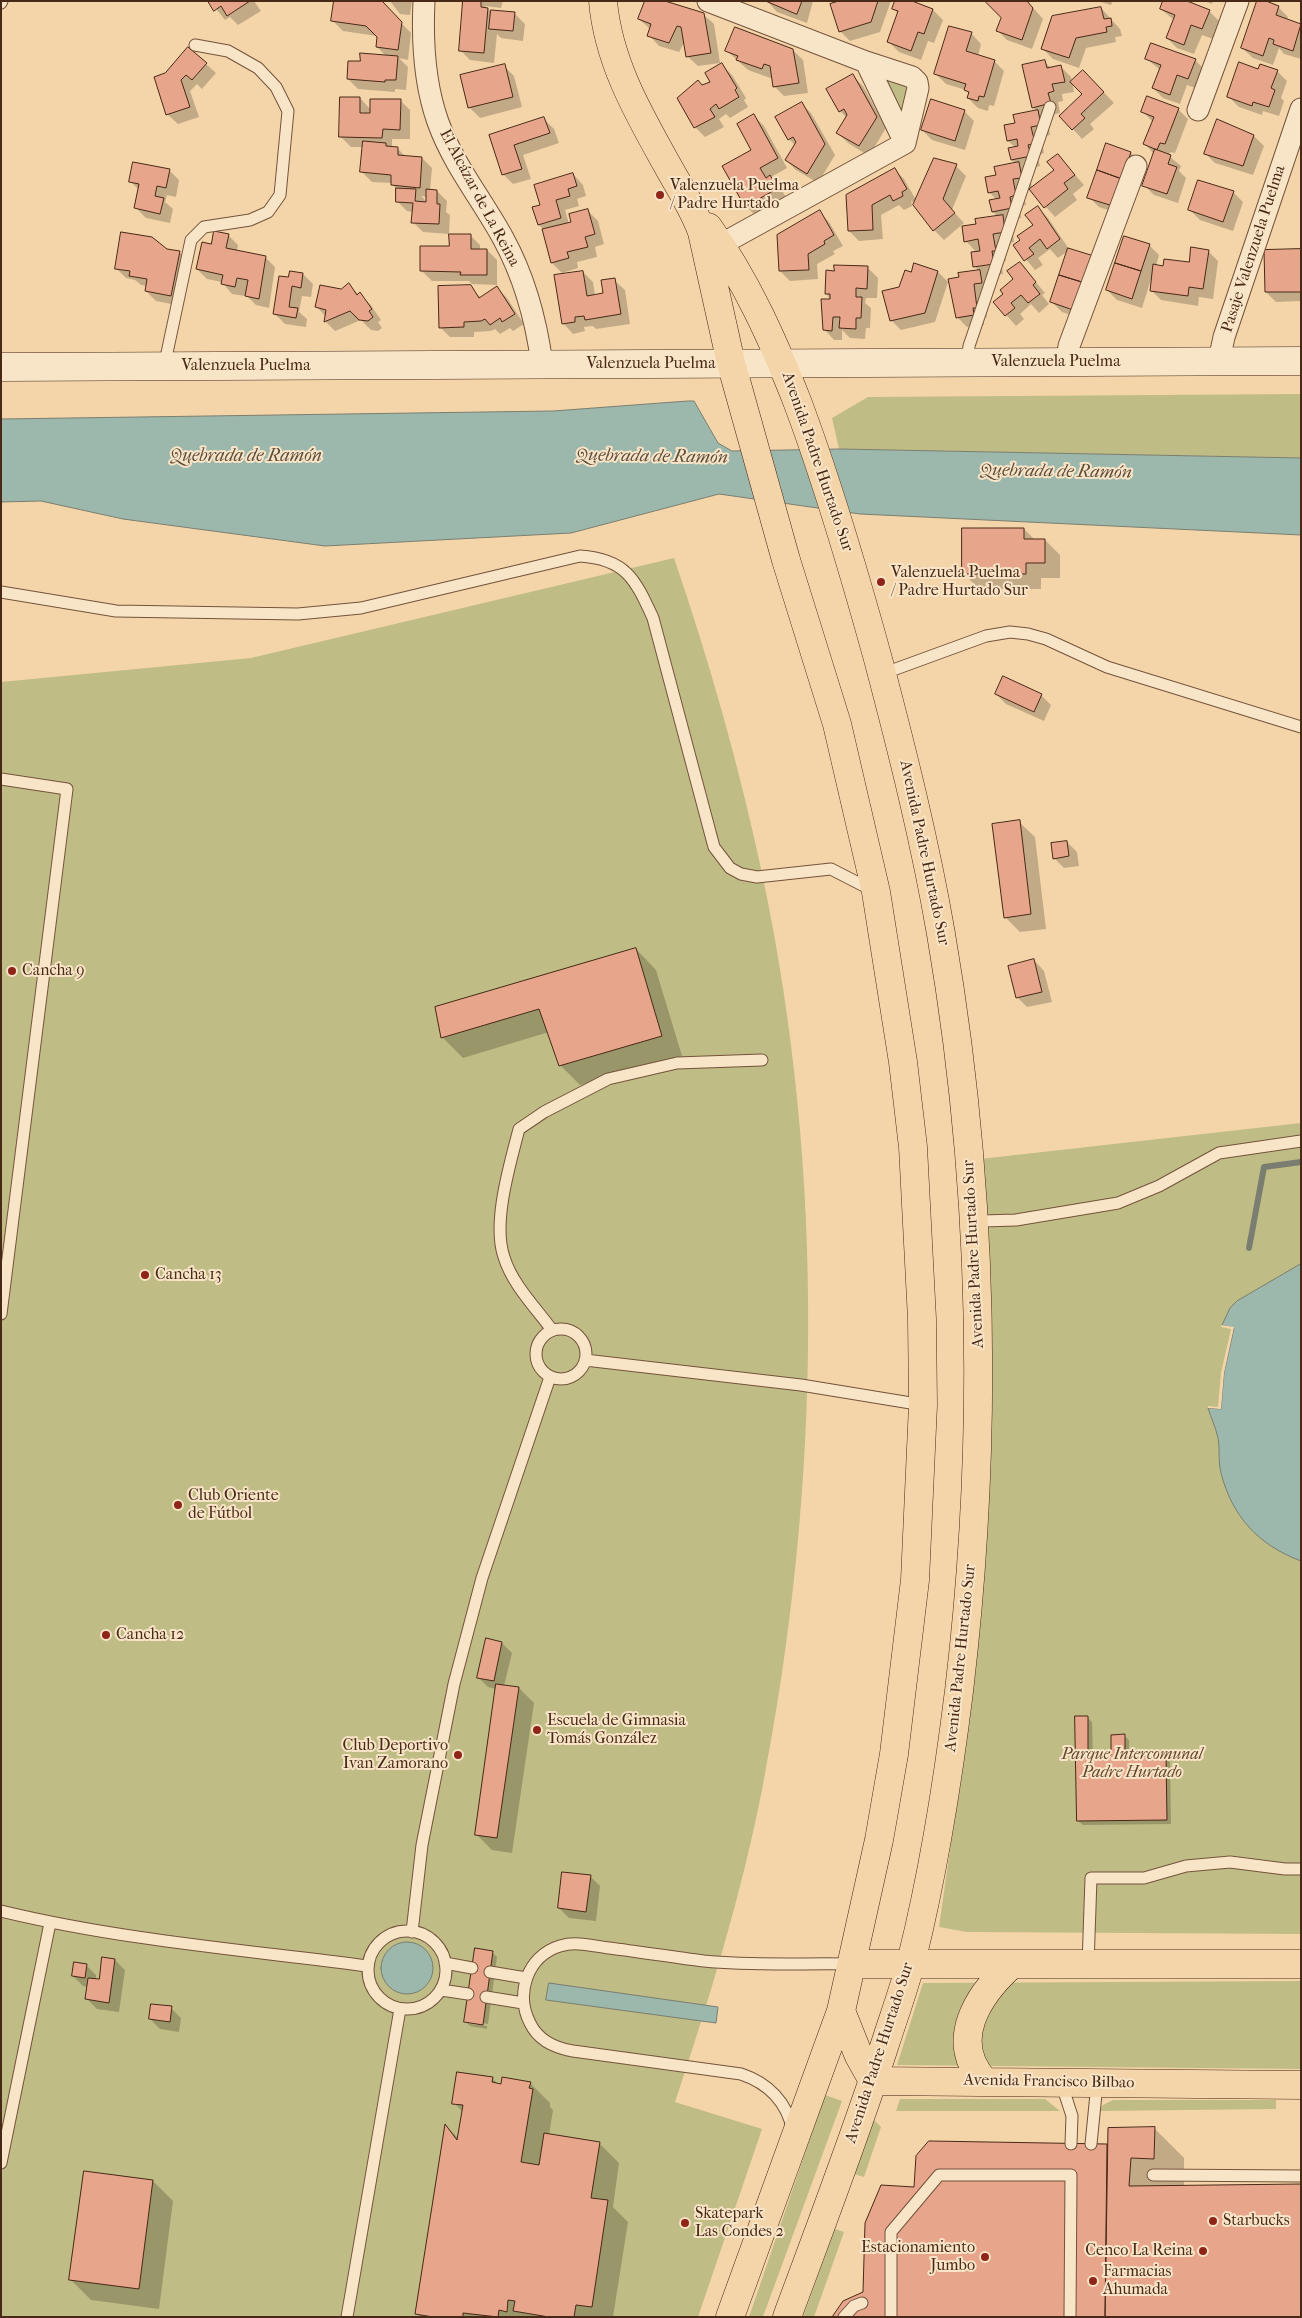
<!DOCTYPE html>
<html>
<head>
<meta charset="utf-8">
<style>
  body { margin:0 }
  #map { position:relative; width:1302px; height:2318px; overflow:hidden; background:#f4d5a9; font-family:"IM FELL French Canon",serif }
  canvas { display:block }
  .frame { position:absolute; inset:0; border:2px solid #482816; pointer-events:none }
</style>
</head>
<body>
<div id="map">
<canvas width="1302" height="2318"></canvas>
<div class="frame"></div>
</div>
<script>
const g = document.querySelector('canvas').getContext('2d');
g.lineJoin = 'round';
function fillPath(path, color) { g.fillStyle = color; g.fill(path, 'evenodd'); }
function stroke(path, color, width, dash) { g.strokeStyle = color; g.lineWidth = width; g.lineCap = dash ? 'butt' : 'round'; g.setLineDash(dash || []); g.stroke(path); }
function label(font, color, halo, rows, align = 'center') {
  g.font = font + ' "IM FELL French Canon",serif'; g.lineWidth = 4; g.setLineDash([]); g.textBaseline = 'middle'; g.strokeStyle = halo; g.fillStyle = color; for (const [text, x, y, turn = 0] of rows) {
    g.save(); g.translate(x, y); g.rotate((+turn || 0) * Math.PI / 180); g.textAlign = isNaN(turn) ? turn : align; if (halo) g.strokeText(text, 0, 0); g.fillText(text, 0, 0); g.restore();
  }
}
const green = new Path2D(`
  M878 72 912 84 901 121Z
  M1301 394V458L839 449 832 418 868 397Z
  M674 558C710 663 740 769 763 878 826 1177 821 1490 762 1790 741 1896 709 2000 675 2102L762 2129 698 2317H1V682L251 658Z
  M1301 1123V1934L967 1932 939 1927 963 1758 980 1159Z
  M1301 1981V2069L897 2065 923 1983Z
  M825 2095 842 2101 764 2314 762 2317H749Z
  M900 2099H1045L1060 2111H896Z
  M1113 2100H1276V2109L1099 2111 1103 2105Z
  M873 2119 881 2127 864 2177 854 2174Z
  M835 2229 844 2232 814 2317H803Z`);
const water = new Path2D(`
  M688 401H694L718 443 732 451 839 449 1301 458V535L860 514 719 494 571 533 325 546 123 519 41 501 1 502V419L553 411Z
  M1301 1264V1561C1258 1545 1232 1516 1221 1473 1218 1461 1220 1449 1218 1438 1216 1428 1211 1418 1208 1408L1221 1409 1224 1373 1234 1328 1222 1325 1230 1308 1237 1301Z
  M381 1968a26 26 0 1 1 52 0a26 26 0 1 1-52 0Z
  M549 1983 718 2007 716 2023 546 2000Z`);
const pier = new Path2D(`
  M1222 1325 1234 1327 1224 1373 1221 1409 1208 1408V1406L1218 1407 1221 1373 1231 1329 1221 1327Z`);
const shadow = new Path2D(`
  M210 1H254L261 11 238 25 230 17 225 20Z
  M380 1 411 33 408 60 399 58 408 67 406 90 395 89V92L358 89 348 79 361 63 386 56 377 47V36L343 31 333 21Z
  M390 1H412L410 15 400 14Z
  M464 1H503L501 8 485 6 492 13 515 14 525 24 523 41 501 38 497 34 494 63 470 60 460 50Z
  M767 1H813L807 23 777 12Z
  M843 1H891L880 32 850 41 840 31Z
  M1027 1 1043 19 1032 49 1007 40 997 30Z
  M1097 1H1113L1111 5Z
  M1204 1H1213L1212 4Z
  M1278 7 1288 17 1287 20 1301 25V59L1284 54 1279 48 1273 65 1253 58 1242 48Z
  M1101 8 1120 29 1122 36 1115 37 1116 42 1086 48 1079 68 1053 59 1043 49Z
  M893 9 933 10 943 20 934 43 928 41 921 60 899 52 889 42 899 14Z
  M1161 9 1209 11 1219 21 1213 39 1202 35 1194 54 1177 48 1167 38 1174 20Z
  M703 14 714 24 720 63 698 66 687 56 685 41 679 52 659 46 649 35 650 29 639 19Z
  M971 33 981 44 978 56 994 61 1004 71 994 106 989 105 988 111 978 108 968 98 969 93 966 90 946 84 936 74Z
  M793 50 803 60 808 93 784 96 774 86 773 79 748 70 727 51Z
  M1147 59 1195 60 1205 70 1198 89 1187 85 1180 104 1163 98 1153 88 1160 70Z
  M1045 62 1052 69 1061 67 1071 77 1074 92 1062 94 1063 101 1058 102 1060 113 1043 117 1048 122 1050 135 1041 137 1044 153 1037 155 1040 166 1024 169 1029 174 1032 187 1022 189 1026 205 1019 206 1021 218 1007 221 1012 226 1014 242 1003 244 1006 261 1001 260 1003 274 985 277 990 282 983 294 987 317 983 318 984 325 967 327 957 317 980 272 974 266 977 253 966 241 977 225 998 217 993 212 991 201 997 200 990 193 997 176 1016 164 1012 160 1016 148 1008 141 1016 124 1037 112 1033 107Z
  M206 64 216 73 202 89 197 84 190 91 199 117 178 124 167 114 155 78Z
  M722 65 732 75 746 98 744 100 748 107 730 118 726 114 719 119 724 127 705 137 695 127 703 86 712 82Z
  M504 66 514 76 522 107 480 118 470 108Z
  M1259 71H1277L1287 81 1281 98 1284 101 1279 116 1263 111 1262 115 1239 107 1228 96Z
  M853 76 863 86 886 128 869 156 848 143 838 133 847 118 840 111 828 90Z
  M1093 81 1114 103 1090 124 1094 129 1082 139 1073 129 1084 94Z
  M360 98 371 110 400 100 410 110V139H392V148L398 149 406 157 422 158 432 168 430 191H437L447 201 446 212 450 215 449 234 423 232 413 222V212L407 211 397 201V190L392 183 372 182 362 172 363 147H351L341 137ZM421 196 427 197V202Z
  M801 103 811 113 835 155 818 183 796 170 786 160 795 145 789 139Z
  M1178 109 1188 119 1175 153 1170 152 1169 156 1181 166 1179 171 1186 178 1178 203 1154 195 1144 185 1154 154 1145 144 1153 122 1143 112Z
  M964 111 974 121 965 150 932 140 922 130Z
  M754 116 764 126 787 168 771 177 780 187 787 199 756 216 746 206 753 150Z
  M544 119 554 129 559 143 523 155 531 179 513 184 503 174 491 136Z
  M1254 136 1264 146 1253 175 1215 163 1205 153Z
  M1131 153 1141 163 1123 215 1099 207 1089 197Z
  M1058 155 1084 185 1073 194 1077 200 1055 217 1031 190 1056 170Z
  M935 160 956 166 966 176 952 210 964 223 944 240 934 230Z
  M894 169 904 179 916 200 912 202 911 200 912 206 904 210 899 205 881 215 883 239 859 241 849 231Z
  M169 170 179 180 176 197 167 195 165 202 173 209 170 223 146 218 136 208 139 190 130 181Z
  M573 174 583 185 586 196 577 199 579 206 565 210 569 224 588 211 598 221 604 244 595 247 597 257 577 262 578 268 562 273 552 263 543 229 539 225 541 206Z
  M1233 192 1243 202 1233 231 1200 220 1190 210Z
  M1038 208 1048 218 1069 249 1086 320 1062 312 1052 302 1069 250 1058 258 1050 249 1038 258 1043 265 1035 270 1015 246 1034 225Z
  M819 212 829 222 843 246 833 251 835 254 817 264 818 279 790 281 780 271Z
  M228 235 238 245 237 251 265 257 275 267 269 308 256 305 245 294V296L232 294 222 282 207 279 197 269Z
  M470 235 480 245V250H487L497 260V285L472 284 469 281H432L422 271Z
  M1149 245 1159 255 1156 266 1164 267 1190 263 1208 251 1218 261 1213 299 1199 297 1198 306 1161 300 1151 290V279L1142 308 1117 300 1107 290Z
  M167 250 179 252 189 262 181 306 156 301 146 291 147 286 141 285 135 280 126 278 116 268Z
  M1301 250V301L1276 302 1266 292Z
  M1020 263 1045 293 1042 295 1049 304 1039 313 1031 304 1020 314 1024 319 1016 326 995 302 1005 294 1015 279Z
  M868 268 878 278 877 298H866L865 303 871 308 870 328H866L865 339 850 338 842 330V340H834L824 329 831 301 826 293 835 272Z
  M291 272 303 274 313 284 311 297 302 296 299 312 307 319 306 327 285 324 275 314Z
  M583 272 593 282 595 296 604 294 614 280 625 290 630 324 596 329 593 326 584 327 585 331 573 334 563 323Z
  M938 272 948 282 935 322 901 330 891 320 900 288 912 273Z
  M348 285 370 304 381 320 378 322 382 328 378 331 371 330 361 320 335 331 325 321 326 317 317 307Z
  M470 287 481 298 497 288 507 298 524 324 513 331 510 328 500 334 495 329 491 331 474 332V337H450L440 327Z
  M1024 529 1035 540H1045L1060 555V578H1041V589H979L964 574Z
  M996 694 1041 695 1051 705 1044 721 1006 704Z
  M1019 822 1035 837 1046 929 1020 932 1005 917Z
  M1067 842 1077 852 1079 866 1064 868 1054 858Z
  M636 949 656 970 682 1056 580 1085 560 1065 549 1032 463 1058 443 1038 436 1008Z
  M1034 960 1044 971 1052 1002 1027 1007 1017 997Z
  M502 1643 512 1653 504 1686 519 1688 534 1703 512 1853 492 1850 476 1834 497 1689 488 1687 478 1677Z
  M1087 1717 1092 1722 1093 1757 1112 1756 1124 1736 1129 1740V1758H1165L1170 1762 1171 1824 1083 1825 1078 1821Z
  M590 1876 600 1886 596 1921 569 1918 559 1908Z
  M492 1952 497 1957 488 2024 469 2021V2024L487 2026V2029L470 2026 466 2022Z
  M115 1960 125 1970 119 2012 97 2009 87 1999 88 1987 83 1986 73 1976 86 1965 96 1975V1980L100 1981Z
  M171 2008 181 2018 179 2032 160 2029 150 2019Z
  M492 2078 499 2085 530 2083 550 2103V2107L553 2110 549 2135 599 2143 619 2163 613 2207 628 2222 613 2317H420L417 2313 446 2126 459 2139 463 2112 454 2103Z
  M1154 2128 1184 2158V2187L1301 2317H834L864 2292 916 2188 1106 2145 1108 2147Z
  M153 2181 173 2201 159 2309 91 2300 70 2279Z`);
const stream = new Path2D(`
  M1249 1248 1264 1167 1301 1162`);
const building = new Path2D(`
  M208 1H250L227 16 221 6 214 11Z
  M334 1H382L402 22 398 50 376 47 377 37 366 26 331 21Z
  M463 1H481V7L488 8 484 53 459 51Z
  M645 1H665L704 13 711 53 686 57 681 27 677 26 669 43 647 36 651 24 638 19Z
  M766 1H802L797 14Z
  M839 1H878L871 22 839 32 830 4Z
  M895 1H912L933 9 924 34 918 32 911 51 887 42 898 11 892 9Z
  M985 1H1027L1033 8 1022 40 996 31 1001 18Z
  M1163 1H1187L1210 10 1202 29 1191 25 1184 45 1166 38 1175 15 1160 9Z
  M1257 1H1266L1279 6 1276 15 1301 24 1293 51 1273 44 1274 40 1269 38 1263 56 1241 48Z
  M1101 7 1104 19 1111 18 1112 26 1106 27 1107 32 1076 38 1069 58 1041 49 1052 16Z
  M491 10 515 12 513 31 489 29Z
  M949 26 972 32 966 51 995 60 984 97 979 96 978 101 967 98 969 92 964 90 966 84 934 74Z
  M735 27 793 49 799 83 773 87 770 66 764 64 762 69 736 60 738 56 725 51Z
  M1151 43 1196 59 1188 79 1177 75 1170 95 1152 88 1161 65 1145 59Z
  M188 47 207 63 192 80 186 75 181 80 190 107 166 115 154 77 165 73Z
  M360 53 398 56 396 80H385V82L347 79 348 61H360Z
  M1045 60 1047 68 1061 65 1065 82 1052 84 1054 91 1048 93 1051 103 1032 108 1022 65Z
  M1239 62 1258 69 1260 64 1278 70 1271 88 1275 90 1269 107 1253 102 1252 106 1227 97Z
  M722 63 737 88 735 90 739 97 719 109 716 104 710 109 715 117 694 128 677 98 698 80 702 85 710 82 705 73Z
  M505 64 513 97 468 108 460 75Z
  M1083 70 1104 92 1081 114 1085 118 1072 130 1059 116 1082 94 1070 82Z
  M853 74 877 117 859 146 836 133 847 115 844 109 839 112 826 89Z
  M1147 96 1179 108 1165 144 1160 143 1157 150 1143 144 1154 117 1141 112Z
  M340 97H360V113H370V99H401L400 130 383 129 382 138 339 137Z
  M931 99 965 110 955 141 921 130Z
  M802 102 825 144 807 174 785 160 796 142 793 137 788 140 775 117Z
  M1038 110 1041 125 1031 127 1035 143 1028 145 1031 156 1011 160 1008 148 1018 146 1017 139 1007 141 1004 125 1015 123 1013 115Z
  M754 114 778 158 760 168 766 178 770 175 778 188 745 207 722 166 751 150 737 124Z
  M544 117 550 133 514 145 522 169 502 175 489 135Z
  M1217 119 1254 135 1243 166 1204 154Z
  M363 141 386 143V146L398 147V155L422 157 420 188 391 185V175L360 172Z
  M1106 143 1131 152 1122 179 1097 170Z
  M1155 149 1171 155 1168 164 1177 167 1167 194 1142 186Z
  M1058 154 1075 175 1064 183 1068 189 1044 208 1029 189 1054 170 1047 162Z
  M934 158 957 164 943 199 955 213 933 231 913 205Z
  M133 162 170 169 166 188 157 186 155 196 164 198 160 214 134 208 139 184 129 182Z
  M1019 162 1022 178 1013 179 1016 195 1010 197 1012 208 992 212 989 200 1000 198 998 191 988 193 985 177 996 175 994 167Z
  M895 168 907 189 902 192 903 196 893 201 890 195 872 205 873 230 848 231 846 195Z
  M1097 170 1122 179 1113 206 1087 198Z
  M573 173 577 186 568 189 570 196 556 200 561 218 538 225 532 207 540 205 534 185Z
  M1198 180 1234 191 1223 222 1188 210Z
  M396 188 416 189 415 201 426 202V189L437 190V204H440L439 224 411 223 413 203 396 202Z
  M1038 206 1060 239 1047 249 1040 239 1029 248 1034 254 1024 261 1013 245 1020 240 1017 236 1033 225 1025 215Z
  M588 209 595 234 585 237 588 247 567 252 569 258 551 263 542 229 571 222 569 214Z
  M820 210 834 235 824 241 825 244 808 254 809 270 779 271 777 235Z
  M1003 215 1005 232 993 234 996 251H992L994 264 973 267 971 252 980 251 978 239 964 242 962 226 976 224 975 219Z
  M214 231 229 234 226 248 266 256 259 299 245 296 248 280 237 278 235 287 221 284 223 275 196 269 202 242 211 244Z
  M121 232 152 237 167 249 180 251 171 296 145 291 147 279 129 276 130 271 115 269Z
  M449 234H471V249H487V275H460L461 272 420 271V246H449Z
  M1124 236 1150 244 1141 271 1115 263Z
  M1191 247 1209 250 1203 289 1189 287 1188 296 1150 291 1153 264 1163 266 1164 259 1189 262Z
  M1068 248 1094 256 1085 283 1059 275Z
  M1301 249V292H1265L1264 250Z
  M1020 262 1036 282 1033 285 1040 294 1028 303 1021 295 1011 303 1015 308 1005 316 993 302 1003 294 1000 290 1013 279 1007 271Z
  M914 263 938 271 925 313 890 321 882 291 899 287 905 270 911 272Z
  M1115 263 1141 271 1132 299 1106 290Z
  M834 265 868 266 867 289 856 288V297H862L861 318H856V329L839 328 840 317H833L832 331 823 330 821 299H830V294H825L826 270 834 271Z
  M980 270 982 283 974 284 977 308H973L974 315 956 318 948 279 959 277 958 273Z
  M290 271 303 273 301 288 292 286 289 307 298 308 296 318 273 314 279 276 288 277Z
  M583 271 587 296 603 293 601 280 615 278 621 314 585 320 584 316 575 317V322L562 324 554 275Z
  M1059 275 1085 283 1076 311 1050 302Z
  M349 283 357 295 360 292 372 309 369 311 373 317 368 321 359 320 350 311 324 322 326 310 315 307 320 285 341 289Z
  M471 285 479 298 497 286 515 314 502 322 500 318 490 325 485 319 481 321 464 322V327L439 328 438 286Z
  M962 528H1024V539H1045V563H1026V574H962Z
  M1003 676 1042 694 1034 712 995 694Z
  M1020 820 1031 914 1004 918 992 824Z
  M1067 841 1069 856 1053 859 1051 843Z
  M636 948 662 1036 559 1066 539 1009 441 1038 435 1007Z
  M1034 959 1042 992 1016 998 1008 966Z
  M486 1638 502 1642 494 1681 477 1678Z
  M496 1684 519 1687 497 1838 475 1835Z
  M1075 1716H1088V1755H1111V1735L1125 1734V1757L1166 1756 1167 1820 1077 1821Z
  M562 1872 591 1875 586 1912 558 1908Z
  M475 1948 493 1951 483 2025 464 2022Z
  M102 1957 115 1959 109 2003 85 1999 88 1978 99 1979Z
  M74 1962 87 1964 85 1978 72 1976Z
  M151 2004 172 2006 170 2022 149 2019Z
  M457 2072 493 2077 492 2082 501 2084 502 2077 531 2082 529 2088 533 2089 521 2162 539 2165 544 2133 600 2142 591 2198 608 2200 592 2307 576 2305 574 2317H549L513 2311 515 2301 508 2300 507 2312 499 2310 498 2317 463 2313V2317H433L415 2314 445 2124 457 2140 463 2105 452 2104Z
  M1155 2127 1154 2159 1131 2158 1129 2186 1301 2184V2317H1105L1108 2128Z
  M929 2141 1107 2144 1105 2317H832L843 2301 863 2292 865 2223 881 2185 914 2187 916 2156Z
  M84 2171 153 2180 139 2289 69 2280Z`);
const lane = new Path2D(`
  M1 3 2 1
  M967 362 969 346 1050 107
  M164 367 191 240 204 227 250 220 268 212 280 195 288 111 276 87 258 68 228 51 195 45
  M1 592 116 611 298 614 361 608 580 556C626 559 635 579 653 618L714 847 730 868 741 874 757 877 831 869 872 890
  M882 674 986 636 1010 632 1028 634 1046 639 1107 667 1301 727
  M1 779 67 789 1 1314
  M975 1213 982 1221 1016 1220 1118 1203 1159 1186 1219 1153 1301 1141
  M536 1354a25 25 0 1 1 50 0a25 25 0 1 1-50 0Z
  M552 1330C536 1308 512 1284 504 1257 492 1223 510 1164 519 1129L544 1112 608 1079 677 1063 762 1060
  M585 1360 801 1385 923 1405
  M1 1911C121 1940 245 1950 367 1966
  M368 1970a39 39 0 1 1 78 0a39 39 0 1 1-78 0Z
  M412 1932 422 1845 454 1684 482 1578 550 1377
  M445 1963 472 1968
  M1088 1965 1091 1878H1144L1186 1866 1230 1862 1285 1869H1301
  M490 1972 526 1978
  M441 1990 468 1994
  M486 1997 523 2003
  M1061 2082 1072 2116 1071 2144
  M793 2131C787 2102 768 2083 741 2074L573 2051C555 2048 538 2040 530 2023 515 1994 527 1956 560 1946 576 1941 593 1946 609 1948 641 1952 672 1957 704 1961 753 1966 803 1963 852 1964
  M1091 2144 1097 2084
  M1 2163 50 1923
  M1153 2175 1301 2176
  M347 2317 400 2009
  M844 2317 854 2306 862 2303
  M891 2317V2232L939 2175H1071L1070 2317`);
const street = new Path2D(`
  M424 1C422 42 424 83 438 122 453 164 481 198 503 238 525 278 536 319 542 364
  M708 1 866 62 912 77 917 82 918 88 905 143 720 245
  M866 62 905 143
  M1198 110 1238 1
  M1067 361 1069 346 1136 166
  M1219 361 1224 337 1301 109`);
const secondary = new Path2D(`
  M1 367 1301 361`);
const primary = new Path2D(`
  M603 1C608 60 637 111 665 161 678 185 693 207 702 232L731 363 786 560 837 724 876 892 903 1062 913 1147 922 1319 923 1405 915 1580 894 1754 879 1840 841 2011 730 2317
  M708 227C746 280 773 340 797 401 829 486 854 572 878 659 902 750 925 841 941 934 984 1184 989 1439 959 1691 948 1780 934 1870 912 1958 905 1986 895 2013 886 2041 856 2134 821 2225 787 2317
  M852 1964H1301
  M841 2011 859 2056 873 2081
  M873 2081 1301 2085
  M985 2082C947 2042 978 1995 1011 1965`);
const markers = [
  [660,195,5,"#8f2418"],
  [881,582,5,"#8f2418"],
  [12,971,5,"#8f2418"],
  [145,1275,5,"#8f2418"],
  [178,1505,5,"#8f2418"],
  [106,1635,5,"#8f2418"],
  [537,1730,5,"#8f2418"],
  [458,1755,5,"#8f2418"],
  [1213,2221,5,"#8f2418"],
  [685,2223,5,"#8f2418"],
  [1203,2251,5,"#8f2418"],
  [985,2257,5,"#8f2418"],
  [1093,2281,5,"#8f2418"]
];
const poiNames = [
  ["Valenzuela Puelma",670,186],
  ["/ Padre Hurtado",670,204],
  ["Valenzuela Puelma",891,573],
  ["/ Padre Hurtado Sur",891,591],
  ["Cancha 9",22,971],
  ["Cancha 13",155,1275],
  ["Club Oriente",188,1496],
  ["de Fútbol",188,1514],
  ["Cancha 12",116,1635],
  ["Escuela de Gimnasia",547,1721],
  ["Tomás González",547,1739],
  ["Club Deportivo",448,1746,"right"],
  ["Ivan Zamorano",448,1764,"right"],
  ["Skatepark",695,2214],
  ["Las Condes 2",695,2232],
  ["Starbucks",1223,2221],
  ["Estacionamiento",975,2248,"right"],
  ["Jumbo",975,2266,"right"],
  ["Cenco La Reina",1193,2251,"right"],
  ["Farmacias",1103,2272],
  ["Ahumada",1103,2290]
];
const streetNames = [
  ["El Alcázar de La Reina",479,198,62],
  ["Pasaje Valenzuela Puelma",1254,249,-72],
  ["Valenzuela Puelma",1056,362],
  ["Valenzuela Puelma",651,364],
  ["Valenzuela Puelma",246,366],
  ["Avenida Padre Hurtado Sur",817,462,71],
  ["Avenida Padre Hurtado Sur",924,853,78],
  ["Avenida Padre Hurtado Sur",974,1254,-93],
  ["Avenida Padre Hurtado Sur",961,1658,-84],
  ["Avenida Padre Hurtado Sur",880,2053,-72],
  ["Avenida Francisco Bilbao",1049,2082,1]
];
const parkNames = [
  ["Parque Intercomunal",1132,1755],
  ["Padre Hurtado",1132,1773]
];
const waterNames = [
  ["Quebrada de Ramón",246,457],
  ["Quebrada de Ramón",652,457,1],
  ["Quebrada de Ramón",1056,472,1]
];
fillPath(green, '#c0bc85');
fillPath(water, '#9cb8ac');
stroke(water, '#7a7e70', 1);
fillPath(pier, '#f4d5a9');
fillPath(shadow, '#0003');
stroke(stream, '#7a7e70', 6);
fillPath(building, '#e7a68b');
stroke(building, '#482816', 1);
stroke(lane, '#73533b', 13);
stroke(street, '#73533b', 23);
stroke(secondary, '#482816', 29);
stroke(primary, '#482816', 29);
stroke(lane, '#f8e4c7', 11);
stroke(street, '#f8e4c7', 21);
stroke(secondary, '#f8e4c7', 28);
stroke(primary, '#f4d5a9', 28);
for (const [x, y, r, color] of markers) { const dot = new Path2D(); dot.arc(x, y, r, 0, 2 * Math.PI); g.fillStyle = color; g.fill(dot); stroke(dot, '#f8e4c7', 2); }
label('16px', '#482816', '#f8e4c7', poiNames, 'left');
label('16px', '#482816', '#f8e4c7', streetNames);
label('italic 16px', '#60462c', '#f8e4c7', parkNames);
label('italic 18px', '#5d4c3c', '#f8e4c7', waterNames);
</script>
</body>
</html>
